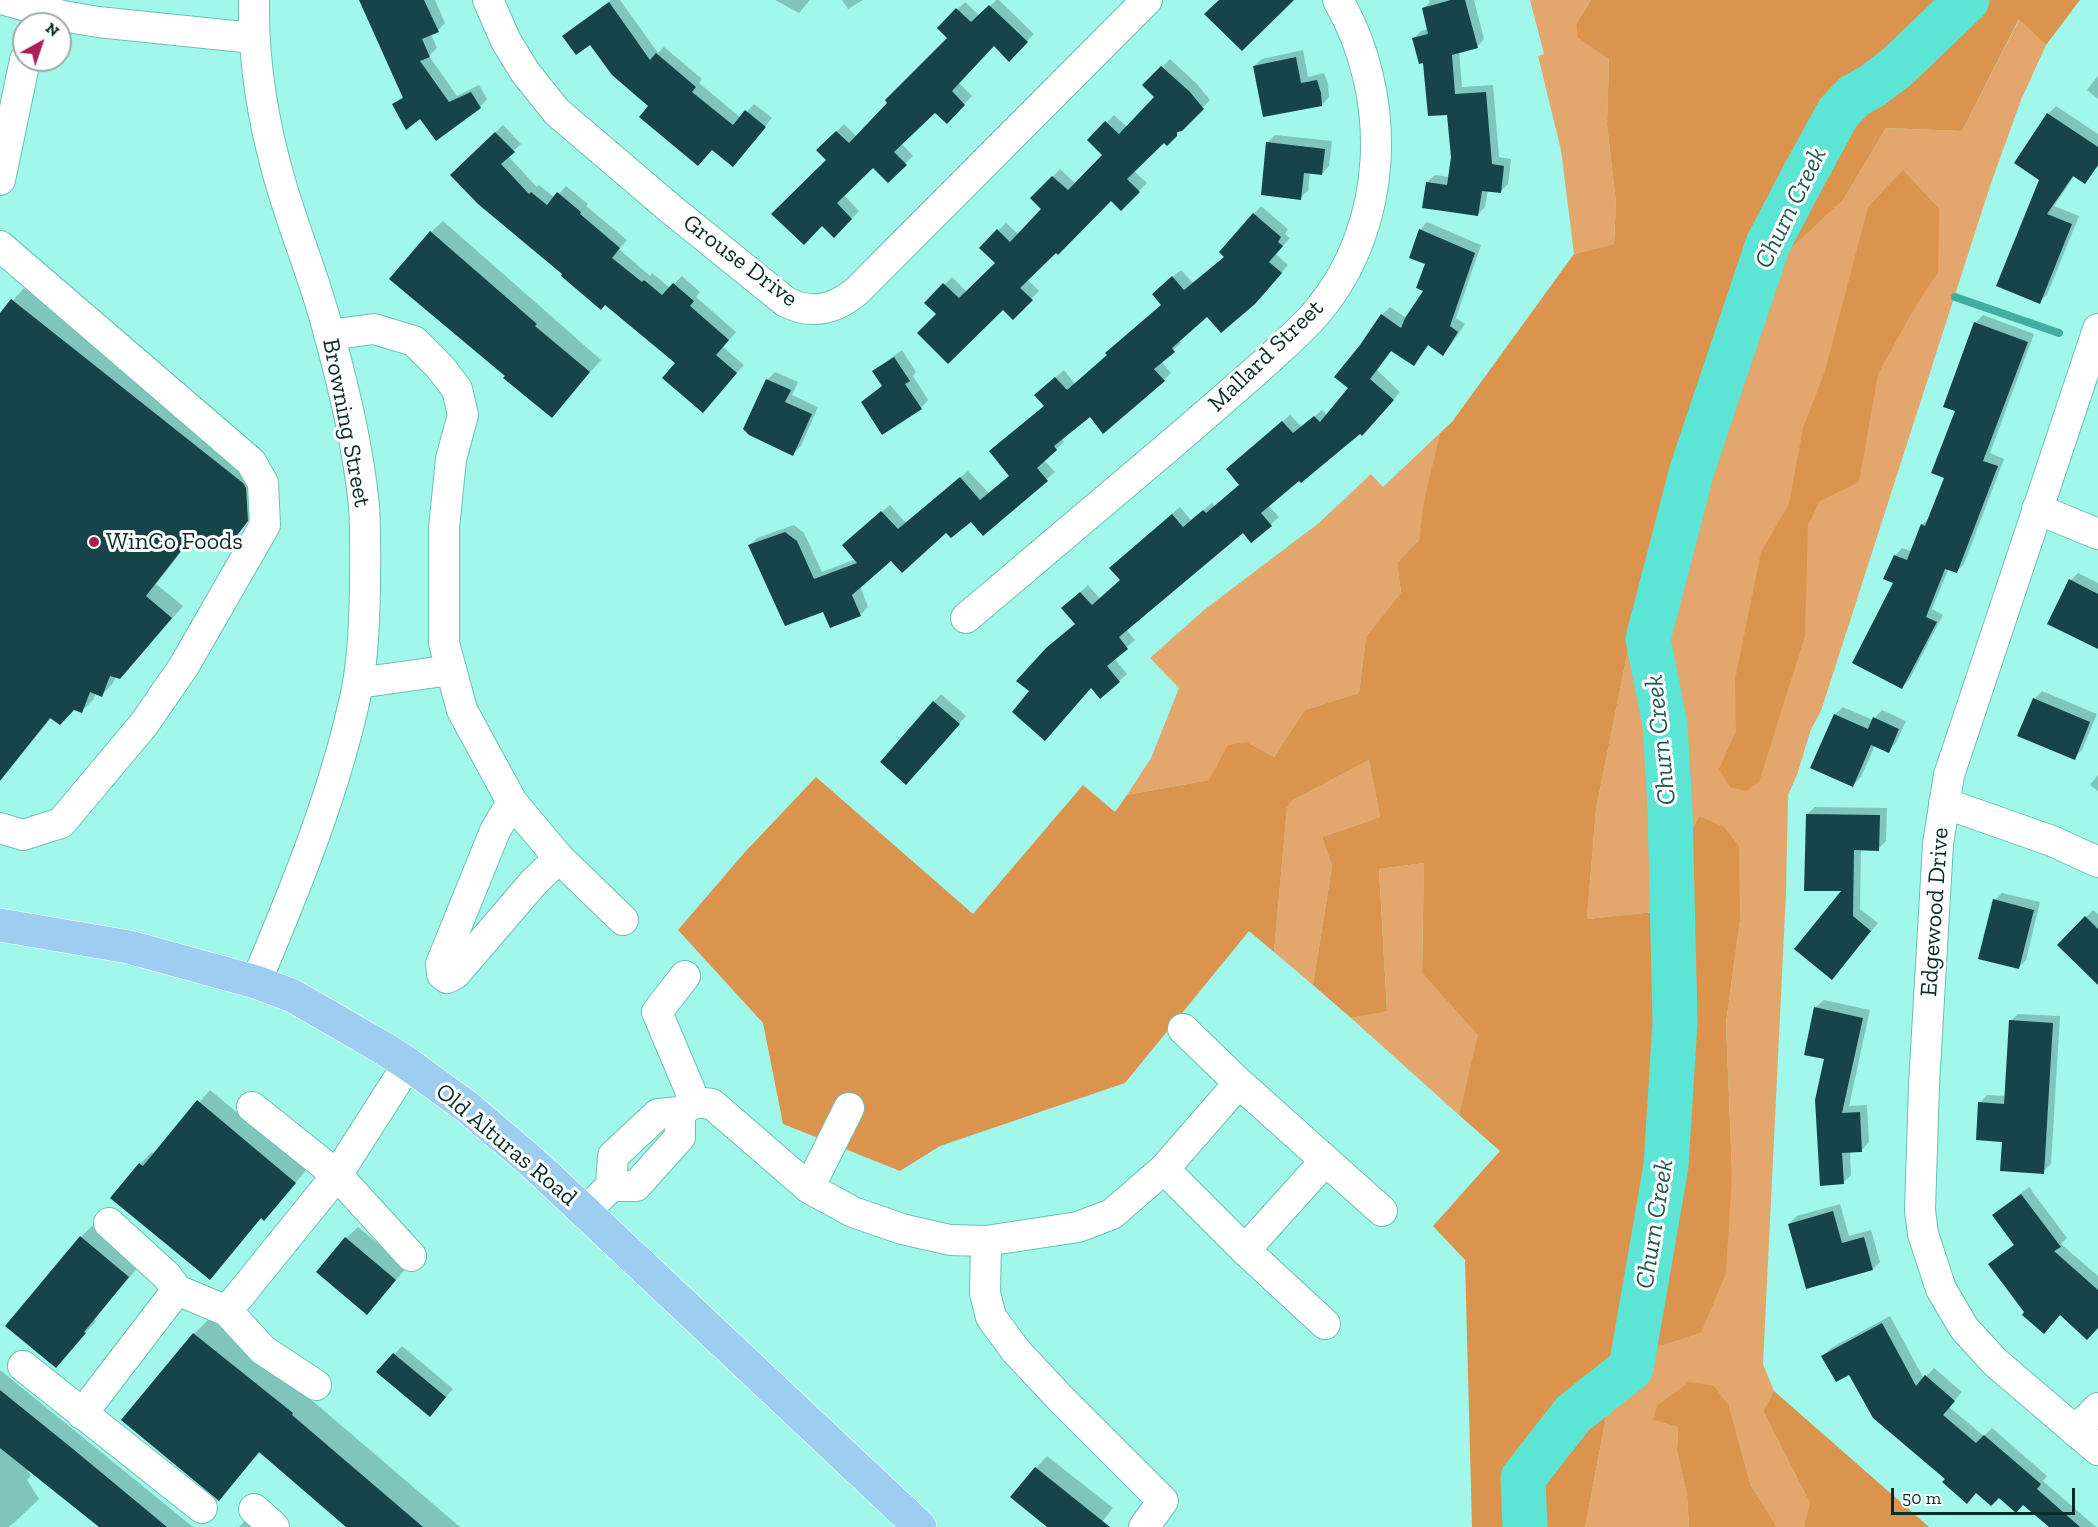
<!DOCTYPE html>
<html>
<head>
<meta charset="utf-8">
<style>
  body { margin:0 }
  #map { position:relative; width:2098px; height:1527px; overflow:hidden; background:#a1f7ea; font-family:"Zilla Slab",serif }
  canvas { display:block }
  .north { position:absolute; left:12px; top:12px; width:60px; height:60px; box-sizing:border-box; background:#fff; border:2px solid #9caba9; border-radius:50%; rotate:40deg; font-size:16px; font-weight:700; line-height:24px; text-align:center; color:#072d29 }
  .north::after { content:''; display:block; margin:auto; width:21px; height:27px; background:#ad1e57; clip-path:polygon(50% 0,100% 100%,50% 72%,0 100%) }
  .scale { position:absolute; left:1891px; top:1488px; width:184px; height:27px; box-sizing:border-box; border:3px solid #072d29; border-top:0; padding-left:8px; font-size:18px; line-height:21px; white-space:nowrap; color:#072d29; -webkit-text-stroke:4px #fff; paint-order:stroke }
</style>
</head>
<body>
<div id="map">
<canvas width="2098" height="1527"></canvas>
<div class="north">N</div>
<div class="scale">50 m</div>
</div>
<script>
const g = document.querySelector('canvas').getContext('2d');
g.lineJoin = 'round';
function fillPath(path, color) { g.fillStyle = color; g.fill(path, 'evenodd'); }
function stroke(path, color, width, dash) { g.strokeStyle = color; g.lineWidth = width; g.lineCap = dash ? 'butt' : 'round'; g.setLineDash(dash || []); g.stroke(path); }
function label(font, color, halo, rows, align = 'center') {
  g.font = font + ' "Zilla Slab",serif'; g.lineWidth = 6; g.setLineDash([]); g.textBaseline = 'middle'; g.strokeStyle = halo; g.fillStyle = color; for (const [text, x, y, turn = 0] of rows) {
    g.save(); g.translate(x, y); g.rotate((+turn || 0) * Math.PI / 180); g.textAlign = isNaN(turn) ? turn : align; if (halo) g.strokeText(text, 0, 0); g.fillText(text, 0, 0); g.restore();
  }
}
const green = new Path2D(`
  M1530 0H1591L1576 24 1579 38 1609 58 1607 125 1616 202 1614 244 1574 254 1561 150 1538 56 1544 54Z
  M2020 18 2046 45 2021 100 1990 186 1821 711 1811 729 1797 775 1788 795 1786 893 1763 1364 1774 1391 1763 1411 1810 1503 1804 1524 1805 1527H1777L1751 1486 1729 1406 1654 1420 1678 1427 1677 1451 1687 1494 1689 1527H1585L1617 1360 1701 1333 1732 1173 1726 1023 1740 920 1699 816 1654 912 1587 919 1596 809 1636 610 1740 296 1843 200 1886 128 1962 131Z
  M1440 433 1425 501 1419 540 1397 563 1401 592 1366 637 1359 693 1305 710 1274 757 1247 742 1209 780 1127 795 1151 758 1179 688 1150 658 1204 610 1319 523 1371 474 1383 487Z
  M1369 760 1380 817 1322 837 1332 866 1313 985 1274 952 1287 808 1293 800Z
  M1424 863 1422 973 1479 1035 1459 1115 1351 1018 1387 1010 1379 869Z`);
const forest = new Path2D(`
  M1591 0H2080L2046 45 2019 19 1962 131 1886 128 1843 200 1740 296 1636 610 1596 809 1587 919 1654 912 1699 816 1724 827 1739 846 1740 920 1726 1023 1732 1173 1726 1273 1701 1333 1617 1360 1585 1527H1472L1465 1260 1433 1226 1500 1151 1459 1115 1478 1035 1422 973 1424 863 1379 869 1387 1011 1351 1018 1313 985 1332 866 1322 837 1380 817 1369 760 1293 800 1287 808 1274 952 1249 931 1125 1083 940 1146 900 1171 783 1124 763 1023 678 930 745 852 816 777 973 914 1083 785 1115 812 1127 795 1209 780 1228 745 1247 742 1274 757 1305 710 1359 693 1366 637 1401 592 1397 563 1419 540 1424 501 1440 433 1452 422 1574 254 1614 244 1616 202 1607 125 1609 59 1578 38 1576 24Z
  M1903 170 1939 209 1938 272 1916 305 1878 374 1859 482 1820 501 1808 525 1805 636 1759 782 1746 791 1730 787 1719 769 1736 731 1735 680 1761 552 1789 504 1803 428 1825 371 1868 207Z
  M1689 1382 1714 1386 1729 1406 1751 1486 1777 1527H1689L1687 1494 1677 1451 1678 1427 1653 1420 1657 1406Z
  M1774 1391 1929 1527H1805L1804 1524 1810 1503 1763 1411Z`);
const shadow = new Path2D(`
  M360 0H435L445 23 438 30 431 34 437 48 429 56 457 96 479 85 487 99 480 107 420 117 394 104 403 96Z
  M611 0H620L658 53 664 47 702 79 699 83 741 118 754 104 772 118 740 157 650 105 590 42 564 36Z
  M775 0H810L799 13Z
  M842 0H863L848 9Z
  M996 0H999L1034 34 1009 59 994 44 958 82 972 96 947 122 935 111 901 143 913 156 888 181 873 166 844 195 859 211 834 236 828 160 819 150 844 124 857 137 949 38 939 28 965 2 980 16Z
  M1429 0H1474L1484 39 1477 47 1459 51 1462 87 1493 85 1499 157 1511 159 1508 184 1500 192 1488 190 1485 207 1477 215 1427 182 1435 175 1450 177 1452 157 1449 113 1414 38 1421 31 1428 29 1423 9 1430 2Z
  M1303 50 1308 77 1324 73 1328 84 1329 97 1322 105 1254 66 1262 59Z
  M1170 59 1197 84 1210 100 1167 144 1164 141 1134 171 1147 183 1121 209 1111 199 1027 279 1039 291 1020 310 1003 308 938 314 926 303 952 277 967 292 997 263 981 248 1006 223 1019 235 1043 209 1032 198 1060 169 1076 184 1104 155 1089 140 1114 115 1127 127 1156 97 1144 85Z
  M2098 76V99L2087 90Z
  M2056 106 2098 134V166L2085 182 2075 175 2054 206 2079 216 2047 295 2039 302 2041 179 2016 163 2048 114Z
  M503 125 521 144 508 156 537 187 539 185 555 198 566 186 588 204 586 206 627 240 619 249 650 276 652 273 670 288 682 276 700 292 696 297 736 332 723 347 744 365 710 403 677 363 605 303 564 274 452 175Z
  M1275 135 1332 141 1329 166 1322 174 1310 172 1308 191 1300 198 1267 143Z
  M1261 206 1288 229 1285 234 1290 238 1276 254 1288 265 1263 295 1207 315 1179 340 1181 343 1161 361 1171 373 1164 380 1090 415 1061 438 1064 442 1044 460 1055 472 983 534 971 520 892 559 860 586 868 607 860 615 824 610 750 545 757 538 794 525 804 533 822 572 856 559 852 538 890 505 906 523 968 471 989 493 1011 475 1046 405 1044 387 1064 370 1075 384 1163 304 1161 287 1181 270 1193 283 1226 256 1254 214Z
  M443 221 601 360 551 416 507 376 431 232Z
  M1427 222 1481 245 1456 318 1465 324 1450 346 1443 354 1429 345 1414 364 1392 350 1377 370 1400 392 1370 427 1299 479 1268 505 1279 517 1271 524 1252 541 1243 531 1126 629 1135 640 1114 658 1127 674 1119 681 1092 686 1031 691 1076 623 1071 601 1088 585 1100 599 1121 580 1119 560 1180 507 1191 520 1212 503 1215 506 1240 485 1235 462 1290 415 1302 427 1322 410 1327 415 1350 388 1361 346 1382 315 1390 307 1406 318 1425 290 1427 263 1420 230Z
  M24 288 254 471 259 507 239 533 227 545 193 537 156 584 183 606 132 665 116 676 113 683 102 695 96 693 93 700 82 711 74 709 52 717 0 780V315Z
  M1983 315 2034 334 1990 453 2004 459 1964 564 1956 572 1949 568 1932 609 1943 615 1909 680 1901 688 1895 556 1902 548 1911 551 1922 525 1930 517 1946 477 1957 411 1975 323Z
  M902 350 916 372 913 376 928 400 921 408 862 403 883 385 874 371Z
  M775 372 798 382 792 395 818 407 801 446 793 454 767 380Z
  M2078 573 2098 583V648L2071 580Z
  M2042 691 2097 714 2082 750 2074 758 2034 699Z
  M941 694 966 716 913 776 934 702Z
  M1843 707 1873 720 1882 710 1906 721 1896 743 1888 751 1875 745 1861 777 1853 785 1835 714Z
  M2098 775V791L2090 785Z
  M1815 807 1887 808 1886 841 1878 849H1861L1860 909 1878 923 1832 978 1844 890 1807 814Z
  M2002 893 2040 902 2026 960 2018 968 1995 900Z
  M2093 910 2098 914V983L2059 945Z
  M1824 1000 1870 1010 1849 1106 1867 1105 1869 1142 1862 1150 1850 1151 1851 1175 1843 1183 1826 1058 1806 1054 1816 1007Z
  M2018 1014 2060 1016 2051 1164 2043 1172 2003 1140 1980 1103 1987 1095 2006 1096 2010 1021Z
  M210 1090 306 1170 276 1207 264 1219 262 1217 210 1278 140 1164 152 1152 154 1154Z
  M2029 1187 2067 1238 2061 1244 2098 1276V1326L2060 1314 2026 1312 1990 1264 2015 1244 1994 1215Z
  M1840 1204 1849 1236 1871 1230 1880 1262 1873 1269 1789 1224 1797 1216Z
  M93 1225 140 1265 94 1319 96 1321 56 1366 81 1237Z
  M358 1227 407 1267 378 1301 346 1238Z
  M1890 1316 1924 1379 1934 1368 1962 1392 1949 1407 1984 1436 1992 1428 2047 1476 2043 1481 2096 1527H2051L2024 1503 1976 1492 1947 1479 1850 1373 1823 1356 1831 1348Z
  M211 1317 308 1397 460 1527H349L261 1451 219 1499 194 1334Z
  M402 1346 453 1389 437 1408 378 1372Z
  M0 1370 193 1527H100L27 1469 31 1476 27 1480 39 1499 15 1522 8 1527H0Z
  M1047 1456 1113 1508 1098 1527H1049L1036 1468Z
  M253 1513 269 1527H239Z`);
const stream = new Path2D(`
  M1955 297 2059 333`);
const river = new Path2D(`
  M1525 1527 1523 1478 1573 1414 1631 1368 1666 1166 1675 1022 1670 809 1665 725 1648 639 1692 470 1768 244 1802 179 1838 113 1854 96 1872 86 1897 67 1967 0`);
const building = new Path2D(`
  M359 0H424L439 32 422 39 430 57 420 61 449 102 471 92 481 108 436 141 420 119 406 130 392 104 403 98Z
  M1219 0H1294L1242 51 1204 14Z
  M1451 0H1465L1478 48 1452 55 1455 94 1486 92 1492 164 1504 166 1501 193 1482 191 1478 216 1422 208 1426 182 1447 185 1451 157 1447 115 1428 116 1423 63 1419 64 1412 38 1428 34 1422 8Z
  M609 2 650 60 656 53 696 87 692 92 733 125 745 110 766 127 733 167 712 150 698 166 639 117 648 106 612 75 590 45 576 55 562 36Z
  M989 5 1028 42 1009 62 994 46 952 91 965 105 947 124 935 113 894 152 907 165 888 183 873 168 837 203 852 219 834 238 822 226 804 245 771 214 826 160 816 150 836 131 849 143 887 103 885 100 947 38 937 28 956 8 971 22Z
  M1296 57 1301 83 1317 80 1321 93 1322 106 1263 117 1253 66Z
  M1161 66 1190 92 1204 109 1182 131 1177 132V136L1167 146 1164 143 1127 179 1140 192 1121 211 1111 201 1058 255 1056 253 1020 288 1033 300 1013 320 1003 310 948 364 917 333 936 314 924 303 943 283 959 298 995 263 979 248 997 229 1010 242 1041 209 1030 198 1052 176 1068 190 1102 155 1087 140 1105 121 1119 134 1154 97 1142 85Z
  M2047 113 2098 147V165L2085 184 2073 176 2047 214 2072 224 2040 304 1996 286 2039 180 2014 163Z
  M495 132 515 152 501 164 529 194 531 192 547 205 557 192 581 212 580 214 620 248 612 258 642 282 644 280 662 295 673 283 694 301 690 306 729 340 716 355 737 373 703 413 662 378 675 363 605 305 601 310 561 276 562 274 478 204 450 175Z
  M1266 142 1325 149 1322 175 1304 173 1301 200 1261 195Z
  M1253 213 1281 237 1278 242 1283 246 1269 262 1282 273 1255 304 1221 333 1207 317 1172 348 1175 352 1154 369 1165 381 1103 434 1090 417 1054 446 1057 450 1037 468 1048 481 983 536 971 522 951 538 946 533 902 573 891 561 852 595 861 616 830 628 823 612 785 626 748 545 785 532 797 541 814 579 857 563 842 545 881 511 898 529 960 477 980 500 1009 476 989 451 1044 406 1034 395 1055 377 1067 390 1107 355 1105 353 1161 305 1152 294 1172 276 1184 290 1224 257 1219 252Z
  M1419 229 1475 253 1450 326 1458 332 1443 356 1428 345 1414 366 1391 351 1370 379 1394 400 1362 436 1360 434 1301 483 1299 481 1261 513 1272 526 1251 543 1243 533 1119 637 1128 649 1107 666 1120 682 1100 699 1091 688 1045 741 1012 712 1029 691 1016 681 1046 648 1075 624 1061 608 1080 592 1092 605 1120 580 1109 568 1172 514 1183 527 1203 510 1206 513 1239 485 1226 469 1282 421 1293 433 1314 416 1320 422 1348 388 1334 377 1360 345 1381 314 1401 328 1405 318 1423 291 1416 288 1425 264 1409 258Z
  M430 231 537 324 535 326 590 372 552 418 503 378 505 376 389 279Z
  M11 299 243 483 246 488 248 521 228 547 191 538 146 596 172 618 120 679 110 676 102 697 90 692 82 713 74 710 60 725 50 718 0 781V313Z
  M1974 322 2028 342 1983 461 1998 466 1957 573 1945 569 1926 617 1937 622 1902 689 1852 663 1893 583 1883 579 1894 555 1907 560 1921 524 1925 526 1944 478 1931 473 1955 411 1943 407Z
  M894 357 910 381 905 384 922 409 882 435 861 402 882 386 872 371Z
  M766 379 791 390 785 402 812 414 793 456 749 435 743 429Z
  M2069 579 2098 594V649L2047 624Z
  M2033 698 2090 722 2075 760 2017 736Z
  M933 701 960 724 906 785 880 762Z
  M1834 714 1868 729 1873 717 1899 729 1889 753 1871 745 1853 787 1810 768Z
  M1806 814 1880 815 1879 851 1854 850 1853 916 1871 931 1832 980 1794 949 1841 891H1804Z
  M1993 899 2034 910 2019 969 1978 959Z
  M2085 916 2098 929V985L2057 945Z
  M1814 1007 1863 1018 1842 1113 1860 1112 1862 1152 1842 1153 1844 1184 1820 1186 1815 1100 1824 1059 1804 1055Z
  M2009 1020 2053 1023 2044 1174 2000 1171 2002 1142 1976 1140 1978 1102 2004 1104Z
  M197 1100 296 1183 264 1221 261 1218 210 1280 110 1198 139 1163 143 1166Z
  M2021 1194 2061 1247 2054 1251 2098 1290V1328L2087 1340 2060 1315 2044 1334 2022 1315 2024 1312 1988 1264 2014 1245 1992 1215Z
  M1833 1211 1842 1243 1864 1237 1873 1270 1806 1289 1788 1224Z
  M80 1236 129 1277 84 1332 86 1333 56 1368 5 1326Z
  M345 1237 396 1280 367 1315 316 1272Z
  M1882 1323 1916 1386 1925 1375 1955 1401 1943 1415 1976 1443 1984 1435 2041 1484 2037 1489 2080 1527H2049L2023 1505 2016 1513 1999 1498 1991 1506 1976 1493 1967 1504 1942 1482 1945 1479 1873 1418 1849 1375 1836 1382 1821 1356Z
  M193 1333 293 1413 292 1415 423 1527H346L259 1452 219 1501 121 1420Z
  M393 1353 446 1397 430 1417 376 1372Z
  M0 1390 73 1449 167 1527H99L0 1448Z
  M1035 1467 1110 1527H1047L1010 1497Z`);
const minor = new Path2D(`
  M5 0 63 16 98 22 253 38
  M254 0C253 61 263 122 280 181 294 230 314 277 327 326 343 385 358 445 364 506 366 534 365 564 365 592 364 624 363 657 357 689 336 790 296 887 256 982
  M488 0 506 41 525 72 557 112 672 210 786 302C812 315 834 310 857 291L1147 0
  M0 180 25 60
  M0 246 251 462 263 483 265 525 184 666 144 724 61 823 23 835 0 828
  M2098 329 1949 775 1938 844 1924 1085 1920 1210 1923 1234 1941 1289 1964 1328 1995 1362 2098 1450
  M329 335 374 329 414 341 440 367 457 389 463 415 451 459 444 528V643L462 710 512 802 495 831 441 964 442 974 447 978 455 974 534 882 559 858
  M2037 509 2098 534
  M966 618C1033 561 1100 504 1167 448 1200 420 1233 391 1266 362 1284 345 1302 330 1318 311 1390 224 1393 96 1338 0
  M358 683 451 670
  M512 802 559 858 623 920
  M1944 803 2052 841 2098 862
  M685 976 657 1012 695 1102
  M1239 1083 1382 1211
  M252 1107 337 1175 411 1256
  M1164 1169 1245 1250
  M611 1186H636L680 1137V1112
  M809 1188 849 1108
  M585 1212 611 1186 613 1156 658 1114 680 1112 695 1102 712 1104 809 1188 853 1212 902 1229 950 1240 986 1241 1078 1227 1112 1214 1164 1169 1239 1083 1183 1029
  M109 1223 167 1276 177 1290 227 1311 263 1350 316 1385
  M986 1241 985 1293 991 1317 1016 1351 1060 1398 1163 1501 1144 1527
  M227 1311 337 1175 408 1064
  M1325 1324 1245 1250 1325 1161
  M23 1366 202 1508
  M82 1414 177 1290
  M2075 1431 2098 1408
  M254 1509 274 1527`);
const major = new Path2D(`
  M0 925 129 947 256 982 293 996 383 1048 408 1064 467 1107 533 1163 920 1527`);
const markers = [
  [94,542,6,"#ad1e57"]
];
const streetNames = [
  ["Grouse Drive",740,261,37],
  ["Mallard Street",1266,356,-44],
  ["Browning Street",346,423,79],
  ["Edgewood Drive",1935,912,-86],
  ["Old Alturas Road",506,1145,40]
];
const poiNames = [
  ["WinCo Foods",106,542]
];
const waterNames = [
  ["Churn Creek",1791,208,-64],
  ["Churn Creek",1661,740,-96],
  ["Churn Creek",1655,1224,-81]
];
fillPath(green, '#e3a66d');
fillPath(forest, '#db944e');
fillPath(shadow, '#0003');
stroke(stream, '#42aea1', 8);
stroke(river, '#5ce5d4', 45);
fillPath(building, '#174448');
stroke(minor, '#6bc0b4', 32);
stroke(major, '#fff', 34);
stroke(minor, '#fff', 30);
stroke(major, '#9dcdf1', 33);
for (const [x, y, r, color] of markers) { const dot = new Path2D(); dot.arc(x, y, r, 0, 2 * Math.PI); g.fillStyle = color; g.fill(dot); stroke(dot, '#fff', 2); }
label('24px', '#072d29', '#fff', streetNames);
label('24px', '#072d29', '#fff', poiNames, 'left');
label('italic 26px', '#225b54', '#fff', waterNames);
</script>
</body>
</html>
